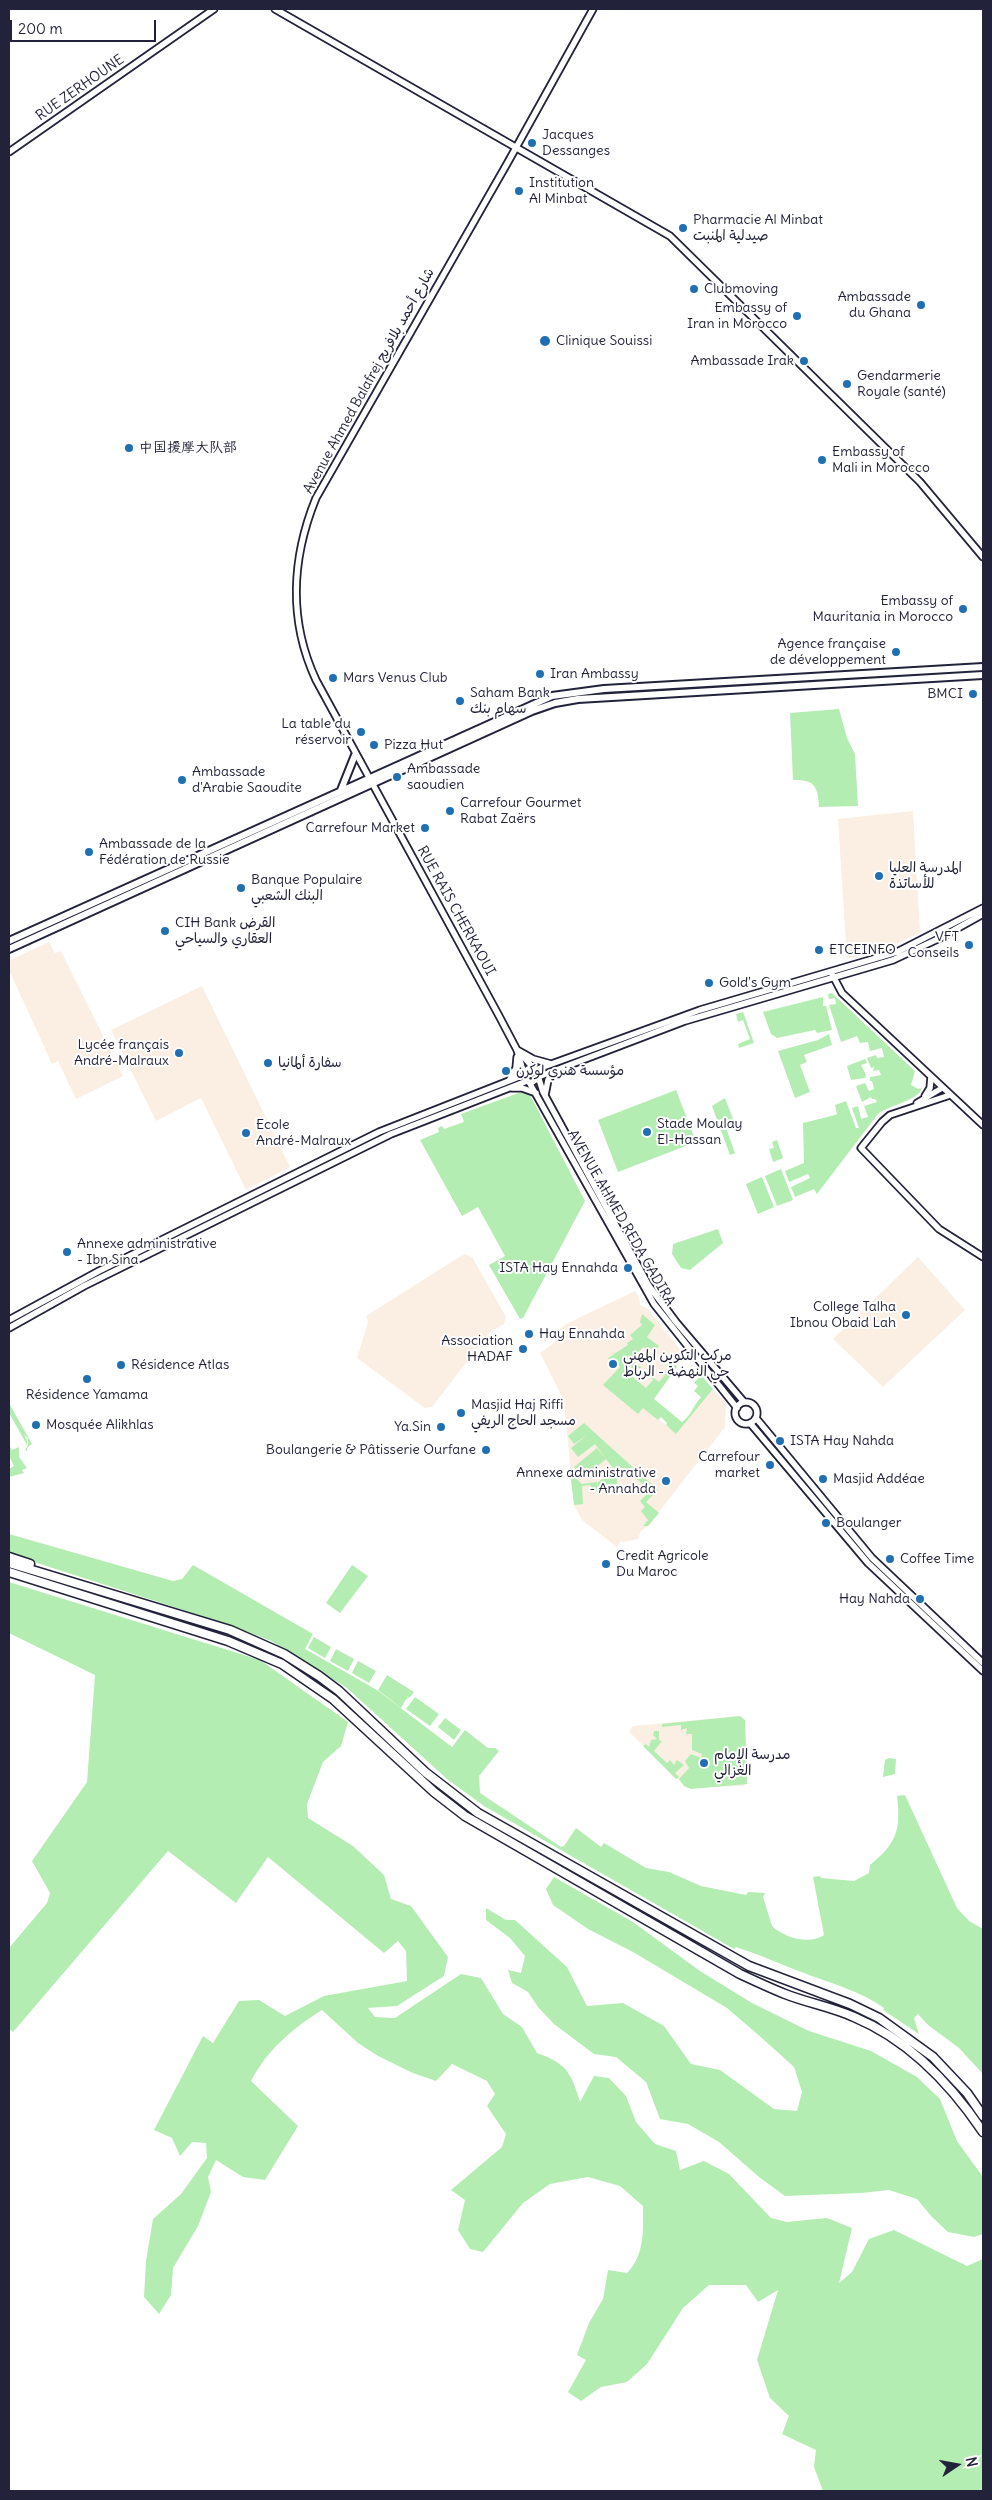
<!DOCTYPE html>
<html>
<head>
<meta charset="utf-8">
<style>
  body { margin:0 }
  #map { position:relative; width:992px; height:2500px; overflow:hidden; background:#fff; font-family:Delius,sans-serif }
  canvas { display:block }
  .frame { position:absolute; inset:0; border:10px solid #22223b; pointer-events:none }
  .north { position:absolute; left:932px; top:2440px; width:50px; height:50px; -webkit-text-stroke:4px #fff; paint-order:stroke; rotate:78deg; font-size:14px; font-weight:700; line-height:20px; text-align:center; color:#22223b }
  .north::after { content:''; display:block; margin:auto; width:18px; height:22px; background:#22223b; clip-path:polygon(50% 0,100% 100%,50% 72%,0 100%) }
  .scale { position:absolute; left:10px; top:20px; width:146px; height:22px; box-sizing:border-box; border:2px solid #22223b; border-top:0; padding-left:6px; font-size:15px; line-height:18px; white-space:nowrap; color:#22223b; -webkit-text-stroke:4px #fff; paint-order:stroke }
</style>
</head>
<body>
<div id="map">
<canvas width="992" height="2500"></canvas>
<div class="frame"></div>
<div class="north">N</div>
<div class="scale">200 m</div>
</div>
<script>
const g = document.querySelector('canvas').getContext('2d');
g.lineJoin = 'round';
function fillPath(path, color) { g.fillStyle = color; g.fill(path, 'evenodd'); }
function stroke(path, color, width, dash) { g.strokeStyle = color; g.lineWidth = width; g.lineCap = dash ? 'butt' : 'round'; g.setLineDash(dash || []); g.stroke(path); }
function label(font, color, halo, rows, align = 'center') {
  g.font = font + ' Delius,"Playpen Sans Arabic","LXGW WenKai TC",sans-serif'; g.lineWidth = 4; g.setLineDash([]); g.textBaseline = 'middle'; g.strokeStyle = halo; g.fillStyle = color; for (const [text, x, y, turn = 0] of rows) {
    g.save(); g.translate(x, y); g.rotate((+turn || 0) * Math.PI / 180); g.textAlign = isNaN(turn) ? turn : align; if (halo) g.strokeText(text, 0, 0); g.fillText(text, 0, 0); g.restore();
  }
}
const built = new Path2D(`
  M913 811 920 933 879 951 847 959 838 819Z
  M49 942 55 953 61 951 123 1076 76 1099 58 1061 52 1064 9 970V961Z
  M202 986 290 1167 246 1190 201 1098 156 1121 111 1030Z
  M464 1254 472 1257 506 1317 504 1324 490 1332 485 1338 432 1407 425 1408 357 1358 368 1322 366 1316Z
  M918 1257 965 1310 883 1387 833 1339Z
  M635 1291 639 1297 640 1305 647 1308 685 1356 644 1408 676 1433 713 1389 726 1403 725 1427 648 1526 641 1531 638 1539 624 1542 621 1541 617 1547 582 1520 574 1505 564 1401 540 1353 558 1340 553 1333 568 1323Z
  M740 1716 745 1720 748 1780 744 1786 687 1788 629 1732 633 1726Z`);
const green = new Path2D(`
  M839 709 847 738 855 754 858 806 819 807C818 787 815 779 793 780L790 713Z
  M832 993 915 1071 911 1085 918 1089 922 1088C918 1101 889 1105 878 1114L817 1194 814 1189 795 1197 791 1187 810 1178 808 1174 789 1182 785 1171 804 1163 803 1123 835 1115 837 1114 835 1105 846 1101 856 1128H859L852 1108 858 1106 861 1119 868 1117 864 1106 877 1102 875 1099H872L871 1097 862 1102 856 1086 865 1083 869 1091 874 1089 872 1081H870V1077L881 1075 879 1070 873 1071 874 1067 871 1068 867 1058 876 1055 877 1058 884 1057 882 1048 870 1051 868 1042 860 1043 857 1036 841 1042 829 1005 836 1004 835 998 829 999 828 994Z
  M823 997V1006H826L832 1030 817 1033 815 1030 777 1038 771 1034 763 1012Z
  M743 1012 754 1043 739 1048 738 1044 750 1039 743 1020 738 1022 736 1014Z
  M829 1034 832 1045 804 1055 807 1062 800 1065 810 1092 795 1098 778 1051 818 1040Z
  M865 1059 867 1063 861 1065 866 1075 865 1078 851 1080 847 1066Z
  M676 1090 696 1142 618 1172 598 1120Z
  M524 1091 529 1093 585 1201 523 1318 520 1319 489 1265 505 1256 478 1207 462 1216 420 1140 439 1132 438 1128 442 1126 444 1129 464 1122 461 1114Z
  M725 1098 735 1124 726 1128 735 1153 730 1155 712 1106Z
  M777 1140 783 1158 773 1162 769 1149 774 1148 772 1142Z
  M781 1169 793 1200 777 1206 765 1176Z
  M762 1177 774 1207 758 1214 746 1184Z
  M718 1229 723 1243 690 1270 681 1268 672 1254 673 1244Z
  M642 1314 655 1325 647 1337 659 1346 655 1351 651 1348 648 1351 643 1347 632 1360 641 1367 640 1369 635 1365 629 1374 646 1388 653 1380 650 1375 659 1382 670 1369 666 1365 670 1361 677 1367 654 1399 682 1422C691 1416 693 1406 701 1397L694 1391 698 1386 694 1383 701 1375 713 1389 676 1434 666 1425 667 1423 661 1417 658 1420 643 1408 638 1414 603 1385 620 1367 617 1365 615 1367 608 1358 628 1345 627 1343 633 1339 630 1335 642 1325 640 1322Z
  M9 1403 32 1444 27 1448V1451L25 1450 28 1445V1438L24 1435 27 1440V1445L9 1413Z
  M584 1423 658 1490 646 1502 659 1513 648 1526H643L648 1520 641 1511 645 1507 640 1501 650 1491 626 1469 617 1480V1484L604 1486 595 1492 590 1485 582 1486 583 1504 574 1505 570 1472 582 1484 597 1482 598 1487V1482L615 1471 595 1444 578 1457 571 1448 587 1435 574 1444 568 1436Z
  M9 1445 12 1450 19 1447V1457L27 1468 22 1470 24 1473 9 1477V1469L14 1466 9 1456Z
  M597 1448 606 1459 583 1478 574 1467Z
  M9 1534 173 1581 182 1579 193 1565 313 1634 305 1649 377 1690 452 1747 465 1730 488 1748H495L499 1751 479 1776 480 1793 561 1847 564 1846 576 1828 601 1847 604 1843 646 1868 669 1872 701 1886 746 1895 748 1892 765 1893 763 1897 772 1926C785 1938 809 1945 824 1935L813 1877 820 1876 821 1878 854 1881 869 1873 870 1865C897 1843 901 1830 897 1796L905 1795 957 1908 969 1921 983 1929V2074L959 2048 928 2025 918 2014 914 2018 919 2034 883 2010 884 2008C860 1991 836 1985 809 1975 785 1966 761 1955 736 1947L734 1949 484 1806 447 1779 347 1688 271 1641 230 1625 9 1554Z
  M352 1565 368 1576 340 1613 326 1603Z
  M9 1582 260 1660 348 1722 341 1746 323 1762 307 1804 308 1818 353 1846 384 1875 391 1899 411 1906 448 1957 444 1976 397 2006 368 2008 375 2017 395 2018 461 1974 481 1978 503 2014 522 2027 537 2053C567 2064 571 2072 580 2102L594 2076 609 2078 626 2096 636 2122 655 2144 676 2151 680 2170 704 2161 729 2174 771 2218 787 2222 827 2218 852 2228 839 2283 852 2272 869 2239 894 2230 967 2266 983 2259V2491H823L814 2467 816 2450 782 2434 789 2416 770 2398 757 2360 778 2290 758 2302 746 2285H709L683 2308 647 2364 627 2382 601 2387 581 2401 568 2392 586 2360 577 2355 589 2323 603 2299 608 2270 627 2273C645 2255 643 2230 643 2206L620 2186 588 2177 550 2184 523 2203 483 2252 470 2249 458 2230 465 2200 451 2190 502 2147 506 2134 487 2106 495 2094 487 2081 452 2064 436 2081 413 2073 378 2056 358 2043 322 2010C292 2029 268 2049 251 2081L298 2126 265 2180 243 2177 216 2160 208 2177 211 2192 198 2226 173 2268 171 2295 159 2314 144 2297 146 2261 153 2219 181 2194 207 2158 206 2143 192 2142 180 2156 172 2138 154 2130 203 2036 213 2043 239 2001 259 2000 285 2016 324 1996 407 1981 406 1951 398 1941 384 1953 268 1857 236 1903 168 1851 13 2032 9 2029V1948L47 1903 50 1893 32 1861 87 1782 95 1675 9 1633Z
  M314 1637 331 1647 325 1658 308 1648Z
  M336 1649 354 1659 348 1671 330 1661Z
  M358 1661 376 1671 369 1683 352 1673Z
  M387 1675 414 1692 409 1698 407 1696 408 1699H406L401 1708 378 1690Z
  M415 1697 439 1714 430 1726 406 1709Z
  M740 1716 745 1720 747 1784 691 1789 684 1786 679 1779 689 1768 685 1761 691 1754 701 1758 702 1754 692 1750V1734H686L687 1728 681 1730V1725L662 1727V1724Z
  M445 1718 461 1730 454 1740 438 1727Z
  M654 1731H659V1740L662 1741 654 1751 667 1763 670 1760 674 1765 677 1760 684 1765 675 1773 679 1777 676 1779 643 1746 646 1744 649 1747 651 1740 657 1739 653 1735Z
  M889 1758 896 1759 895 1774 883 1777 885 1760Z
  M554 1877 633 1922 700 1971 752 2003 809 2031 871 2051 917 2077 940 2099 957 2141 983 2177V2234L974 2237 948 2232 931 2216 917 2199 889 2190 861 2193 785 2196 759 2177 719 2142 688 2124 660 2119 646 2082 616 2057 594 2054 554 2024 538 2007 528 1992 512 1983 508 1970 521 1973 525 1956 510 1938 486 1920V1908L506 1920H515L567 1967 587 2006 623 2003 664 2026 691 2064 720 2070 774 2109 797 2111 802 2092 794 2067 763 2039 727 2008 633 1952 588 1929 553 1905 546 1889Z`);
const secondary = new Path2D(`
  M275 9 670 236 920 482 983 557
  M9 152 214 9
  M832 974 842 993 983 1125
  M517 1050 533 1059 551 1064
  M522 1055 534 1069
  M524 1074 517 1050 498 1014 316 680C288 620 292 557 316 498L508 162 593 9
  M538 1076 543 1092 649 1286 676 1322 744 1402
  M538 1077 685 1021 893 960 940 938 983 914
  M510 1079 516 1068 517 1057
  M537 1079 531 1083 527 1081 525 1072 528 1069 535 1070 700 1010 897 952 983 908
  M529 1082 654 1304 737 1408
  M512 1088H522L536 1093
  M545 1095 548 1080 553 1072
  M950 1095 890 1115 882 1122 861 1148 939 1229 983 1257
  M925 1096 930 1088 931 1077
  M917 1103 942 1088
  M9 1320 99 1271 379 1132 524 1075
  M9 1328 84 1286 391 1134 527 1081
  M735 1413a11 11 0 1 1 22 0a11 11 0 1 1-22 0Z
  M756 1418 872 1558 983 1663
  M750 1423 868 1563 983 1671`);
const primary = new Path2D(`
  M341 790 355 755
  M9 941 552 696 604 689 983 667
  M9 949 532 711 555 703 578 699 983 675`);
const highway = new Path2D(`
  M9 1557 30 1564
  M9 1563 230 1630 284 1654 319 1676 339 1691 425 1772 478 1813 749 1966 850 2004 879 2018 933 2057 967 2093 983 2116
  M9 1572 228 1641 282 1664 333 1699 434 1792 465 1816 740 1974C755 1981 770 1988 785 1994 808 2003 832 2007 854 2017 909 2040 950 2083 983 2132`);
const markers = [
  [532,143,5,"#1f6fb2"],
  [519,191,5,"#1f6fb2"],
  [683,228,5,"#1f6fb2"],
  [694,289,5,"#1f6fb2"],
  [921,305,5,"#1f6fb2"],
  [797,316,5,"#1f6fb2"],
  [545,341,6,"#1f6fb2"],
  [804,361,5,"#1f6fb2"],
  [847,384,5,"#1f6fb2"],
  [129,448,5,"#1f6fb2"],
  [822,460,5,"#1f6fb2"],
  [963,609,5,"#1f6fb2"],
  [896,652,5,"#1f6fb2"],
  [540,674,5,"#1f6fb2"],
  [333,678,5,"#1f6fb2"],
  [973,694,5,"#1f6fb2"],
  [460,701,5,"#1f6fb2"],
  [361,732,5,"#1f6fb2"],
  [374,745,5,"#1f6fb2"],
  [397,777,5,"#1f6fb2"],
  [182,780,5,"#1f6fb2"],
  [450,811,5,"#1f6fb2"],
  [425,828,5,"#1f6fb2"],
  [89,852,5,"#1f6fb2"],
  [879,876,5,"#1f6fb2"],
  [241,888,5,"#1f6fb2"],
  [165,931,5,"#1f6fb2"],
  [969,945,5,"#1f6fb2"],
  [819,950,5,"#1f6fb2"],
  [709,983,5,"#1f6fb2"],
  [179,1053,5,"#1f6fb2"],
  [268,1063,5,"#1f6fb2"],
  [506,1071,5,"#1f6fb2"],
  [647,1132,5,"#1f6fb2"],
  [246,1133,5,"#1f6fb2"],
  [67,1252,5,"#1f6fb2"],
  [628,1268,5,"#1f6fb2"],
  [906,1315,5,"#1f6fb2"],
  [529,1334,5,"#1f6fb2"],
  [523,1349,5,"#1f6fb2"],
  [613,1364,5,"#1f6fb2"],
  [121,1365,5,"#1f6fb2"],
  [87,1379,5,"#1f6fb2"],
  [461,1413,5,"#1f6fb2"],
  [36,1425,5,"#1f6fb2"],
  [441,1427,5,"#1f6fb2"],
  [780,1441,5,"#1f6fb2"],
  [486,1450,5,"#1f6fb2"],
  [770,1465,5,"#1f6fb2"],
  [823,1479,5,"#1f6fb2"],
  [666,1481,5,"#1f6fb2"],
  [826,1523,5,"#1f6fb2"],
  [890,1559,5,"#1f6fb2"],
  [606,1564,5,"#1f6fb2"],
  [920,1599,5,"#1f6fb2"],
  [704,1763,5,"#1f6fb2"]
];
const streetNames = [
  ["RUE ZERHOUNE",80,88,-35],
  ["Avenue Ahmed Balafrej شارع أحمد بلافريج",369,381,-61],
  ["RUE RAIS CHERKAOUI",456,911,61],
  ["AVENUE AHMED REDA GADIRA",621,1218,60]
];
const poiNames = [
  ["Jacques",542,135],
  ["Dessanges",542,151],
  ["Institution",529,183],
  ["Al Minbat",529,199],
  ["Pharmacie Al Minbat",693,220],
  ["صيدلية المنبت",693,236],
  ["Clubmoving",704,289],
  ["Ambassade",911,297,"right"],
  ["du Ghana",911,313,"right"],
  ["Embassy of",787,308,"right"],
  ["Iran in Morocco",787,324,"right"],
  ["Clinique Souissi",556,341],
  ["Ambassade Irak",794,361,"right"],
  ["Gendarmerie",857,376],
  ["Royale (santé)",857,392],
  ["中国援摩大队部",139,448],
  ["Embassy of",832,452],
  ["Mali in Morocco",832,468],
  ["Embassy of",953,601,"right"],
  ["Mauritania in Morocco",953,617,"right"],
  ["Agence française",886,644,"right"],
  ["de développement",886,660,"right"],
  ["Iran Ambassy",550,674],
  ["Mars Venus Club",343,678],
  ["Saham Bank",470,693],
  ["سهام بنك",470,709],
  ["BMCI",963,694,"right"],
  ["La table du",351,724,"right"],
  ["réservoir",351,740,"right"],
  ["Pizza Hut",384,745],
  ["Ambassade",407,769],
  ["saoudien",407,785],
  ["Ambassade",192,772],
  ["d'Arabie Saoudite",192,788],
  ["Carrefour Gourmet",460,803],
  ["Rabat Zaërs",460,819],
  ["Carrefour Market",415,828,"right"],
  ["Ambassade de la",99,844],
  ["Fédération de Russie",99,860],
  ["المدرسة العليا",889,868],
  ["للأساتذة",889,884],
  ["Banque Populaire",251,880],
  ["البنك الشعبي",251,896],
  ["CIH Bank القرض",175,923],
  ["العقاري والسياحي",175,939],
  ["VFT",959,937,"right"],
  ["Conseils",959,953,"right"],
  ["ETCEINFO",829,950],
  ["Gold's Gym",719,983],
  ["Lycée français",169,1045,"right"],
  ["André-Malraux",169,1061,"right"],
  ["سفارة ألمانيا",278,1063],
  ["مؤسسة هنري لوكرن",516,1071],
  ["Stade Moulay",657,1124],
  ["El-Hassan",657,1140],
  ["Ecole",256,1125],
  ["André-Malraux",256,1141],
  ["Annexe administrative",77,1244],
  ["- Ibn Sina",77,1260],
  ["ISTA Hay Ennahda",618,1268,"right"],
  ["College Talha",896,1307,"right"],
  ["Ibnou Obaid Lah",896,1323,"right"],
  ["Hay Ennahda",539,1334],
  ["Association",513,1341,"right"],
  ["HADAF",513,1357,"right"],
  ["مركب التكوين المهني",623,1356],
  ["حي النهضة - الرباط",623,1372],
  ["Résidence Atlas",131,1365],
  ["Résidence Yamama",87,1395,"center"],
  ["Masjid Haj Riffi",471,1405],
  ["مسجد الحاج الريفي",471,1421],
  ["Mosquée Alikhlas",46,1425],
  ["Ya.Sin",431,1427,"right"],
  ["ISTA Hay Nahda",790,1441],
  ["Boulangerie & Pâtisserie Ourfane",476,1450,"right"],
  ["Carrefour",760,1457,"right"],
  ["market",760,1473,"right"],
  ["Annexe administrative",656,1473,"right"],
  ["- Annahda",656,1489,"right"],
  ["Masjid Addéae",833,1479],
  ["Boulanger",836,1523],
  ["Credit Agricole",616,1556],
  ["Du Maroc",616,1572],
  ["Coffee Time",900,1559],
  ["Hay Nahda",910,1599,"right"],
  ["مدرسة الإمام",714,1755],
  ["الغزالي",714,1771]
];
fillPath(built, '#faefe2');
fillPath(green, '#b4edb1');
stroke(secondary, '#22223b', 9);
stroke(primary, '#22223b', 10);
stroke(highway, '#22223b', 11);
stroke(secondary, '#fff', 5.5);
stroke(primary, '#fff', 6);
stroke(highway, '#fff', 8);
for (const [x, y, r, color] of markers) { const dot = new Path2D(); dot.arc(x, y, r, 0, 2 * Math.PI); g.fillStyle = color; g.fill(dot); stroke(dot, '#fff', 2); }
label('14px', '#22223b', '#fff', streetNames);
label('14px', '#22223b', '#fff', poiNames, 'left');
</script>
</body>
</html>
